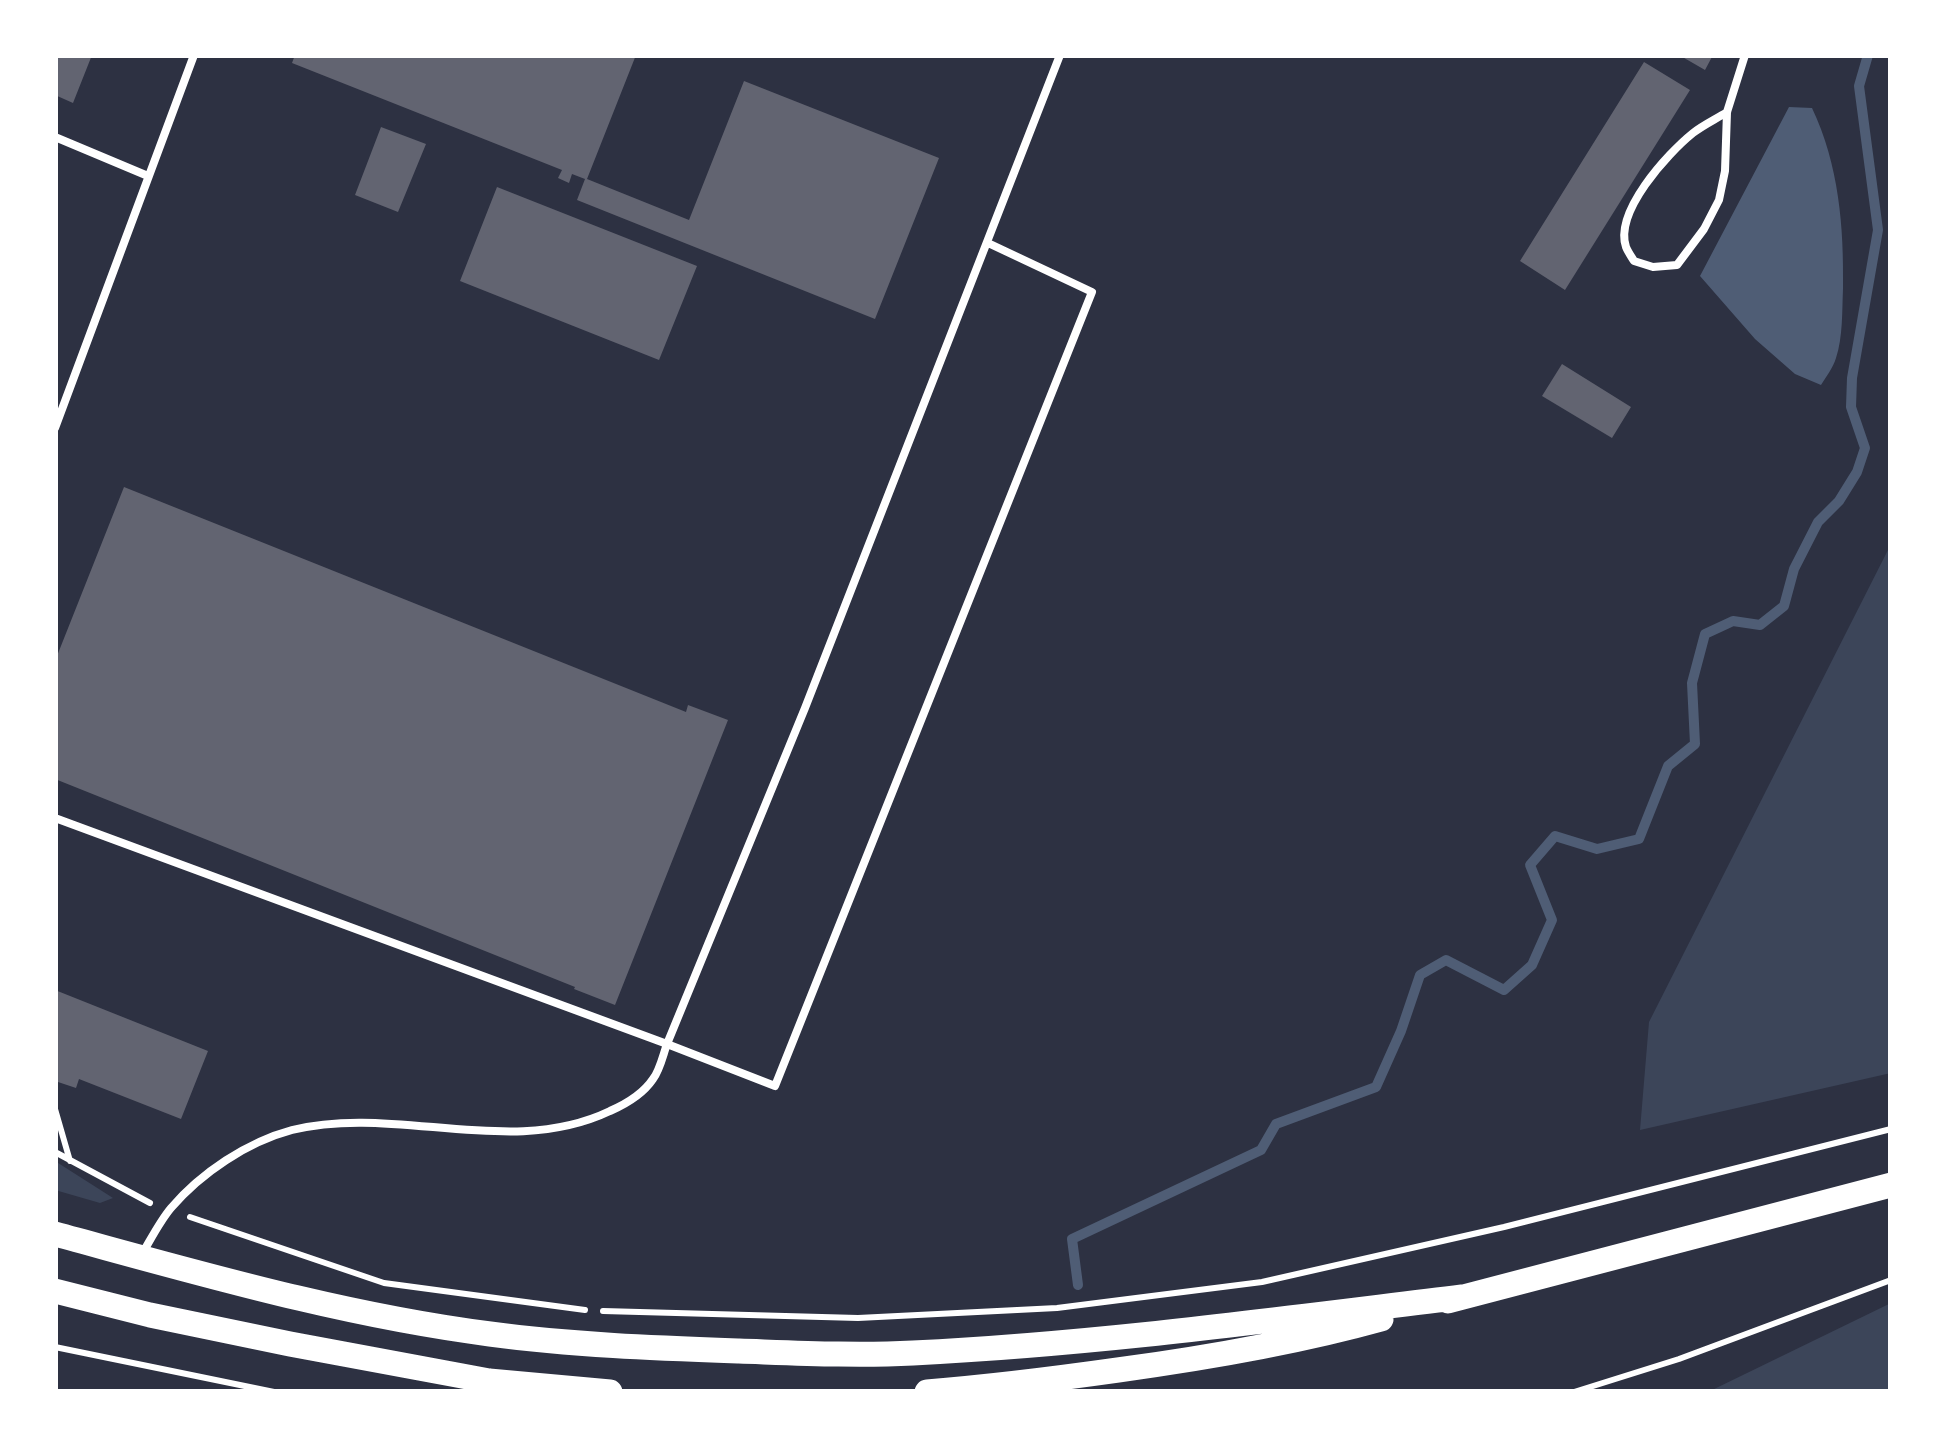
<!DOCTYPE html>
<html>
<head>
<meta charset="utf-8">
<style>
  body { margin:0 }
  #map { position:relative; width:1946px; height:1447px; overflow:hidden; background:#2d3142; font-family:Arial,sans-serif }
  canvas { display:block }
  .frame { position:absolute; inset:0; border:58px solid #fff; pointer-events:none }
</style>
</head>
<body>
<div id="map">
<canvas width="1946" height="1447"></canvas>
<div class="frame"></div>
</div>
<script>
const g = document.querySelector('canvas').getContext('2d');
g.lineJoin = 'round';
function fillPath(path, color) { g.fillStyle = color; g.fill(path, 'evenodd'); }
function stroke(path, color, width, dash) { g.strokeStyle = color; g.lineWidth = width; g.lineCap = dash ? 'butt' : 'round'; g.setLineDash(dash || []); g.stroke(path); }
const green = new Path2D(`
  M1891 544V1073L1640 1130 1649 1022Z
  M55 1161 113 1198 100 1203 55 1190Z
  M1891 1303V1392H1708Z`);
const water = new Path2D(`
  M1789 107 1812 108C1839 165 1844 227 1843 289 1842 311 1843 337 1836 358 1833 368 1826 377 1821 385L1795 374 1755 339 1700 276Z`);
const stream = new Path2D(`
  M1078 1285 1072 1239 1261 1150 1276 1124 1376 1087 1401 1031 1420 975 1446 960 1504 990 1532 965 1552 920 1530 865 1555 836 1597 849 1639 839 1668 766 1695 744 1692 683 1705 634 1733 621 1760 625 1784 606 1794 569 1818 522 1839 501 1857 472 1865 448 1851 407 1852 378 1878 230 1859 86 1868 55`);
const building = new Path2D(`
  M55 55H92L73 103 55 95Z
  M295 55H636L587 179 689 220 744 81 939 158 875 319 577 200 585 179 572 174 569 183 558 178 562 170 292 63Z
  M1679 55H1713L1705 70Z
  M1644 62 1690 90 1565 290 1520 261Z
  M381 127 426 144 398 212 355 195Z
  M497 187 697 266 659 360 460 281Z
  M1562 364 1631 407 1612 438 1542 396Z
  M124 487 686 712 688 705 728 720 615 1005 574 989 575 987 55 779V661Z
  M55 990 208 1051 181 1119 79 1079 76 1088 55 1081Z`);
const path = new Path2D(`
  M55 1109 70 1161
  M55 1152 150 1203
  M190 1217 384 1283 585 1310
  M603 1311 858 1318 1057 1308 1262 1282 1504 1227 1891 1129
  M55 1347 274 1392
  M1574 1392 1679 1359 1891 1280`);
const service = new Path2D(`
  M1727 112C1716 119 1703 125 1693 133 1667 154 1614 212 1626 247 1628 252 1631 256 1634 261L1653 267 1677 265 1704 229 1719 200 1725 171 1727 112 1745 55
  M55 137 148 176
  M55 428 194 55
  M55 818 667 1044 805 708 1060 55
  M142 1254C151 1239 160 1221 171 1208 201 1173 247 1142 292 1130 396 1104 510 1159 610 1111 626 1104 643 1094 653 1079 660 1070 663 1055 667 1044L775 1086 1092 292 988 243`);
const primary = new Path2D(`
  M55 1234C199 1273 342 1315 490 1334 572 1345 656 1348 739 1351 797 1353 855 1356 913 1353 1097 1344 1280 1319 1462 1297
  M55 1291 150 1315 290 1344 489 1381 610 1392
  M1448 1301 1891 1185
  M927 1392C991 1387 1054 1379 1118 1370 1206 1358 1295 1343 1381 1319`);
fillPath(green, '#3c4559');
fillPath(water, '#4f5d75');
stroke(stream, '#4f5d75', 10);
fillPath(building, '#626471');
stroke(path, '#fff', 6);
stroke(service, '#fff', 8);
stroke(primary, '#fff', 25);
</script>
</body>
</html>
